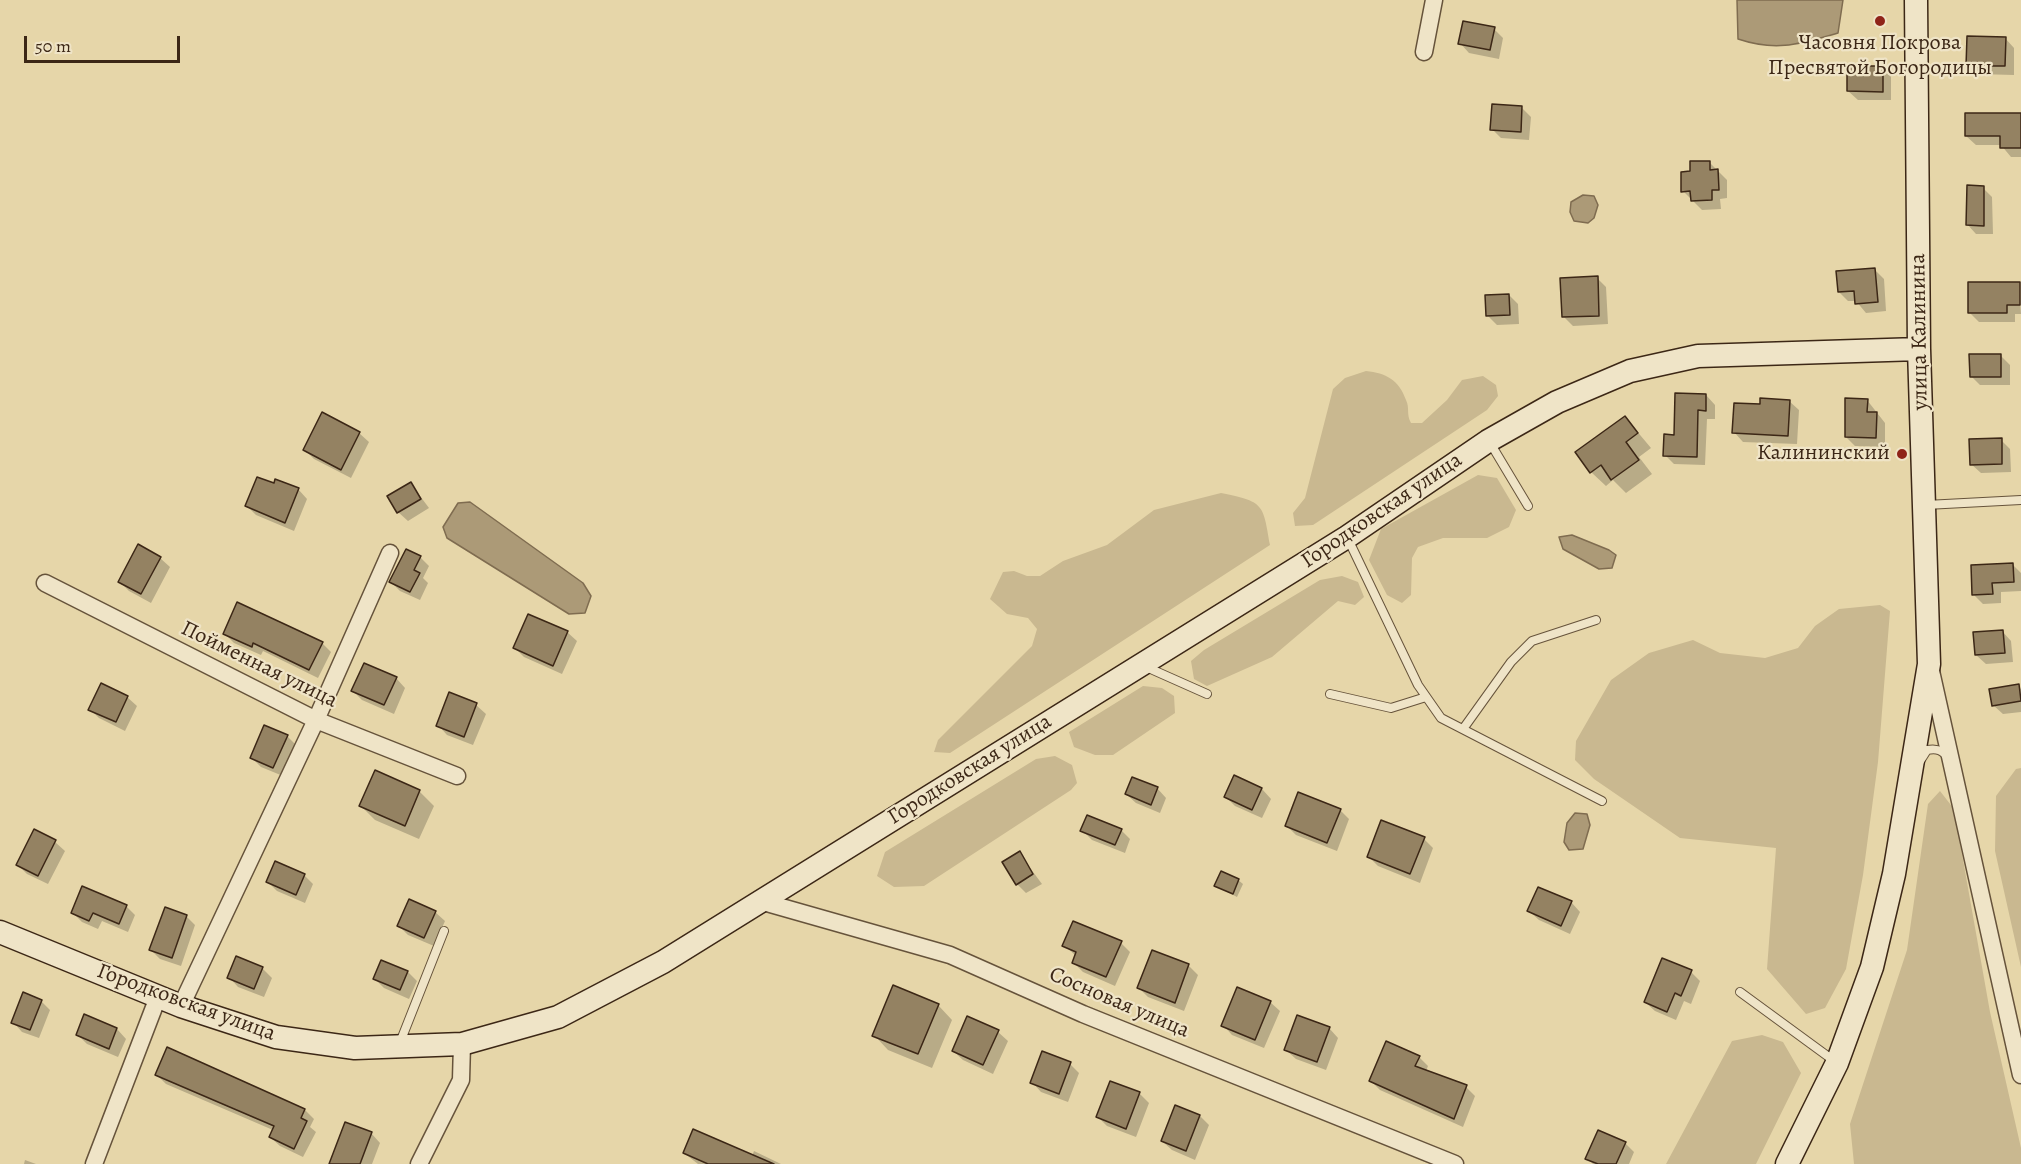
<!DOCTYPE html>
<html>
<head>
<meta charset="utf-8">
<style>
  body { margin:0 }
  #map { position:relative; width:2021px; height:1164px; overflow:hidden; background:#e6d6a9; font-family:Alegreya,serif }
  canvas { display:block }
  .scale { position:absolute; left:24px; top:36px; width:156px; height:27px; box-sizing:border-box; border:3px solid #3c2716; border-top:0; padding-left:8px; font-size:18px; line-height:21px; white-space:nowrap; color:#3c2716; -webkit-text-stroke:4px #efe4c7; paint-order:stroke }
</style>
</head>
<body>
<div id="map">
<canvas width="2021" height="1164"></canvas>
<div class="scale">50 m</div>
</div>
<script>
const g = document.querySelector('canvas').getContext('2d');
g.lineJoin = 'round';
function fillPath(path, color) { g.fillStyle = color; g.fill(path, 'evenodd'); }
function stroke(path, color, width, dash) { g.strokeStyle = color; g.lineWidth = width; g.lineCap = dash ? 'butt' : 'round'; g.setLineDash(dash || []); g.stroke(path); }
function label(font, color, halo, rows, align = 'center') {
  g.font = font + ' Alegreya,serif'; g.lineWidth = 4.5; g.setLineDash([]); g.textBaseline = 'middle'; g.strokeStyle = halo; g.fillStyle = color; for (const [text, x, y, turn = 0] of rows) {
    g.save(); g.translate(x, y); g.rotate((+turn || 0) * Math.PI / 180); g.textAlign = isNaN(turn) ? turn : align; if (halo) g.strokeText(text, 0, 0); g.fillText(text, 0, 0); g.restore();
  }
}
const green = new Path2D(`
  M1366 371C1386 373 1399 380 1406 400 1410 408 1406 414 1411 423H1422L1447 400 1462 380 1483 376 1496 385 1498 396 1487 410 1313 525 1295 526 1293 513 1305 498 1333 389 1345 378Z
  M1478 475 1497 478 1516 510 1509 527 1487 538H1443L1418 547 1412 558 1411 595 1402 603 1387 595 1369 560 1381 529Z
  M1221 493C1264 502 1263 503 1270 545L950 753 934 752 938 740 1032 646 1037 629 1028 618 1007 614 990 599 1003 572 1014 571 1027 576H1040L1063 561 1107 545 1154 510Z
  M1342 576 1358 582 1364 597 1355 605 1338 601 1272 657 1207 686 1194 679 1191 661 1204 650 1320 580Z
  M1880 605 1890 611 1878 762 1863 875 1846 969 1825 1008 1806 1014 1767 969 1776 848 1680 838 1594 779 1575 760 1576 741 1611 680 1649 653 1693 640 1720 653 1765 658 1798 648 1815 626 1839 609Z
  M1143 686 1162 688 1174 696 1175 713 1113 755H1095L1074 747 1069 732Z
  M1055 756 1072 765 1077 783 1071 790 924 886 894 887 877 876 885 852 1036 759Z
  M2021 768V967L1995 851 1996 796 2016 769Z
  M1940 791 1954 809 1990 1012 2021 1148V1164H1854L1850 1124 1907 950 1928 804Z
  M1762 1035 1783 1042 1801 1073 1756 1164H1666L1732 1041Z`);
const water = new Path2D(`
  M1737 0H1843L1838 33C1799 44 1777 52 1738 39Z
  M1583 195 1594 196 1598 205 1594 218 1588 223 1574 221 1570 212 1571 202Z
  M470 502 583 583 591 596 585 613 569 614 447 538 443 527 458 503Z
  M1572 535 1609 550 1616 555 1612 568 1599 569 1563 549 1559 537Z
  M1575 813 1587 814 1590 825 1583 849 1569 850 1564 842 1567 823Z`);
const shadow = new Path2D(`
  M1494 29 1503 38 1499 59 1469 53 1460 43Z
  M2005 38 2014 48V75L1977 74 1968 65Z
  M1882 67 1891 77V100H1858L1848 91Z
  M1522 108 1531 117 1529 140 1501 138 1492 129Z
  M2021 114V157H2011L2001 145H1976L1966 136Z
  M1709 162 1727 180V198L1720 199 1721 209 1702 210 1683 191 1692 173Z
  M1983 188 1992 197 1993 234H1976L1967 224Z
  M1875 270 1884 279 1886 311 1866 313 1856 301H1848L1839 292Z
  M1597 278 1606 287 1608 324 1573 326 1563 316Z
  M2019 284 2021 314H2015V322H1979L1969 312Z
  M1509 295 1518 304 1519 324 1497 325 1488 316Z
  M2001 356 2010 365V385H1980L1971 376Z
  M1706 395 1715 405V419H1707L1705 465 1674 464 1665 455Z
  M1867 400 1885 423V447L1855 446 1846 437Z
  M1789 401 1799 410 1797 444 1743 442 1734 432Z
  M1625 417 1651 448 1639 457 1652 474 1626 493 1613 480 1606 486 1591 472Z
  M359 433 369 442 351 478 314 459 305 450Z
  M2001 440 2010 449 2011 472 1981 473 1971 464Z
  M411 484 429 508 408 521 398 512Z
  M274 485 298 489 307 499 294 531 256 515 247 506Z
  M420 557 429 566 423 578 428 583 420 600 400 591 391 582Z
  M160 558 170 567 151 603 129 591 120 582Z
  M2012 564 2021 573V591L2001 592V603L1983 604 1974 595Z
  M2002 631 2011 641 2013 662 1986 664 1976 655Z
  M567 632 577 641 562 674 524 657 515 648Z
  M225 634 322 643 331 652 318 678 263 651 261 655 234 643Z
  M396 678 405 688 394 714 362 700 353 691Z
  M2018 686 2021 689V712L2003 714 1993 705Z
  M450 694 476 705 486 714 473 745 447 735 438 725Z
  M127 697 137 706 125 731 99 718 90 709Z
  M287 736 296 745 283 776 261 767 252 758Z
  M375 772 420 792 434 806 419 839 375 820 361 806Z
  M1235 777 1262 789 1271 799 1262 818 1235 806 1226 797Z
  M1157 788 1166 798 1160 813 1136 803 1126 794Z
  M1340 810 1349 819 1337 851 1296 835 1287 826Z
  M1082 830H1121L1130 839 1125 853 1092 840Z
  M35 831 55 842 65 851 48 884 27 874 18 865Z
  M1424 839 1433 848 1420 883 1378 866 1369 857Z
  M1019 853 1042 884 1026 893 1017 884Z
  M304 875 313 884 305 903 277 891 268 882Z
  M1238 880 1243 884 1237 897 1216 886Z
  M1571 902 1580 912 1570 934 1539 920 1529 911Z
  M126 906 135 915 128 932 102 921 98 929 82 922 73 913Z
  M435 912 445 921 434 946 408 935 399 926Z
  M186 916 195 925 181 966 160 959 151 950Z
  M1121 943 1130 952 1115 986 1083 972 1073 962 1076 956 1064 945Z
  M1188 965 1198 975 1184 1011 1148 997 1139 988Z
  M262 968 272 978 264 997 238 987 229 977Z
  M408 972 417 981 409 999 384 988 375 979Z
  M1691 972 1700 981 1691 1004 1684 1001 1676 1020 1655 1011 1645 1002Z
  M41 1001 50 1010 39 1038 22 1032 13 1022Z
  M1270 1002 1280 1011 1264 1048 1232 1035 1223 1025Z
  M938 1005 952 1020 932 1068 888 1050 874 1035Z
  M85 1016 117 1029 126 1039 118 1057 87 1044 78 1035Z
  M968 1018 998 1032 1008 1041 993 1074 963 1060 953 1051Z
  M1329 1028 1338 1038 1326 1070 1296 1059 1286 1050Z
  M167 1049 305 1110 314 1119 310 1127 316 1132 303 1157 280 1146 270 1137 273 1130 166 1084 157 1075Z
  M1419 1057 1428 1066 1426 1071 1466 1087 1475 1096 1463 1127 1380 1090 1371 1081Z
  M1070 1064 1079 1073 1068 1102 1041 1092 1032 1082Z
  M1139 1093 1149 1103 1136 1137 1107 1126 1098 1117Z
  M1176 1107 1200 1116 1209 1125 1195 1160 1172 1150 1162 1141Z
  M371 1133 380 1143 372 1164H335Z
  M1625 1143 1634 1152 1629 1164H1593L1587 1158Z
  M754 1151 781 1164H698L684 1153 752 1156Z
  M25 1160 36 1164H24Z`);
const building = new Path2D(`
  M1463 21 1495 27 1490 50 1458 44Z
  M1967 36 2006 37 2005 66H1966Z
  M1847 66H1883V92L1847 91Z
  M1492 104 1522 106 1521 132 1490 130Z
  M1965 113H2021V148H2000V136H1965Z
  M1690 161H1710V170L1718 169 1719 190H1712V200L1691 201 1690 191 1681 192V172L1690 171Z
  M1967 185 1984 186V226L1966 225Z
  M1875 268 1878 302 1855 304 1854 291 1838 292 1836 271Z
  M1598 276 1599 316 1562 317 1560 278Z
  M1968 282H2020V305H2007V313H1968Z
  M1509 294 1510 315 1486 316 1485 295Z
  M1969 354H2001V377H1970Z
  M1675 393 1706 394V411L1698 410 1697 457 1663 456 1664 434 1674 435Z
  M1760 398 1790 400 1788 436 1732 433 1734 403 1760 404Z
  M1845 398 1868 399 1867 412H1877L1876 438 1845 437Z
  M322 412 360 432 341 470 303 450Z
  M1625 416 1638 433 1626 442 1639 460 1611 480 1601 465 1590 473 1575 452Z
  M2002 438V464L1970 465 1969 439Z
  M257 477 274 483 275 479 299 488 285 523 245 506Z
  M411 482 421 499 397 513 387 496Z
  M138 544 161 557 141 594 118 582Z
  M406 549 421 556 414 570 420 573 410 592 389 582Z
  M2013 563 2014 582 1992 583 1993 594 1972 595 1971 565Z
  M237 602 323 642 309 670 253 643 252 647 223 634Z
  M528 614 568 631 553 666 513 648Z
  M2003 630 2005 653 1975 655 1973 632Z
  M364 663 397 677 384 705 351 691Z
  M101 683 128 696 116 722 88 710Z
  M2019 684 2021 701 1992 706 1989 689Z
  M449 692 477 703 464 737 436 726Z
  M264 725 288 735 273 768 250 758Z
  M375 770 420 790 405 826 359 806Z
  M1234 775 1262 788 1252 810 1224 797Z
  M1132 777 1158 787 1151 805 1125 794Z
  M1298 792 1341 809 1327 843 1285 826Z
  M1087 815 1122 829 1115 845 1080 831Z
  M1381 820 1425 837 1410 874 1367 857Z
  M34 829 56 840 38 876 16 865Z
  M1020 851 1033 874 1016 885 1002 862Z
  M275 861 305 874 296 895 266 882Z
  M1221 871 1239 879 1233 894 1214 886Z
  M82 886 127 905 119 924 93 913 89 921 71 913Z
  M1538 887 1572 901 1561 926 1527 911Z
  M409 899 436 911 424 938 397 926Z
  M165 907 187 915 172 958 149 950Z
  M1073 921 1122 941 1106 977 1072 963 1076 952 1062 946Z
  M1152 950 1189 964 1175 1003 1137 988Z
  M236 956 263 967 254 989 227 978Z
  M1662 958 1692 970 1681 996 1675 993 1667 1012 1644 1002Z
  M381 960 408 971 400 990 373 979Z
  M893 985 939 1004 918 1054 872 1036Z
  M1237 987 1271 1001 1255 1040 1221 1026Z
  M23 992 42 1000 30 1030 11 1023Z
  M84 1014 117 1028 109 1049 76 1035Z
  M1297 1015 1330 1027 1317 1062 1284 1050Z
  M967 1016 999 1030 983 1065 952 1051Z
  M1386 1041 1420 1056 1415 1066 1467 1085 1454 1119 1369 1081Z
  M167 1047 305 1109 301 1118 307 1121 294 1149 269 1137 274 1126 155 1075Z
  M1042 1051 1071 1062 1059 1094 1030 1083Z
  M1110 1081 1140 1092 1126 1129 1096 1117Z
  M1175 1105 1200 1115 1186 1151 1161 1141Z
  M345 1122 372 1132 360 1164H329Z
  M693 1129 774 1164H708L683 1153Z
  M1598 1130 1626 1142 1616 1164H1598L1585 1159Z`);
const lane = new Path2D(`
  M1489 441 1528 506
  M1926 505 2021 500
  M1348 539 1418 685 1441 718 1602 801
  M1144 666 1207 694
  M1330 694 1391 708 1426 697
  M1463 729 1511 662 1532 641 1596 620
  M1920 761 1927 750C1937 748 1943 750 1948 758
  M1740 992 1837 1063
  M399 1045 444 931`);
const street = new Path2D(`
  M1424 52 1434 0
  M45 583 316 720 457 776
  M1931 671 2021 1075
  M760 901 950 955 1083 1014 1455 1164
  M181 1006 316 720 390 553
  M94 1164 158 997
  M419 1164 461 1080 462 1044`);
const secondary = new Path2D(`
  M0 932 181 1006 276 1037 355 1048 462 1044 558 1017 663 962 1347 537 1488 441 1557 402 1630 371 1698 356 1919 349
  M1787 1164 1837 1063 1872 967 1894 874 1929 664 1919 349 1916 0`);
const markers = [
  [1880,21,6,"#8f2418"],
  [1902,454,6,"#8f2418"]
];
const poiNames = [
  ["Часовня Покрова",1880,44],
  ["Пресвятой Богородицы",1880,69],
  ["Калининский",1890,454,"right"]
];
const streetNames = [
  ["улица Калинина",1920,332,-91],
  ["Городковская улица",1382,511,-34],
  ["Пойменная улица",259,665,26],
  ["Городковская улица",970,770,-32],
  ["Городковская улица",186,1003,20],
  ["Сосновая улица",1119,1003,23]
];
fillPath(green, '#c9b890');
fillPath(water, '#ac9a77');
stroke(water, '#7f6c50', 1.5);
fillPath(shadow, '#0003');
fillPath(building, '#948262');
stroke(building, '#3c2716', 1.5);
stroke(lane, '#66533b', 10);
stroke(street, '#66533b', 19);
stroke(secondary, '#3c2716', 25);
stroke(lane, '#efe4c7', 8);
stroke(street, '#efe4c7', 16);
stroke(secondary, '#efe4c7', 22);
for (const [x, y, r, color] of markers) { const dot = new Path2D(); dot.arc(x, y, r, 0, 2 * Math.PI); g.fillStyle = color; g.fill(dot); stroke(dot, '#efe4c7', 2); }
label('22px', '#3c2716', '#efe4c7', poiNames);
label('22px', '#3c2716', '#efe4c7', streetNames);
</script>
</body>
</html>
